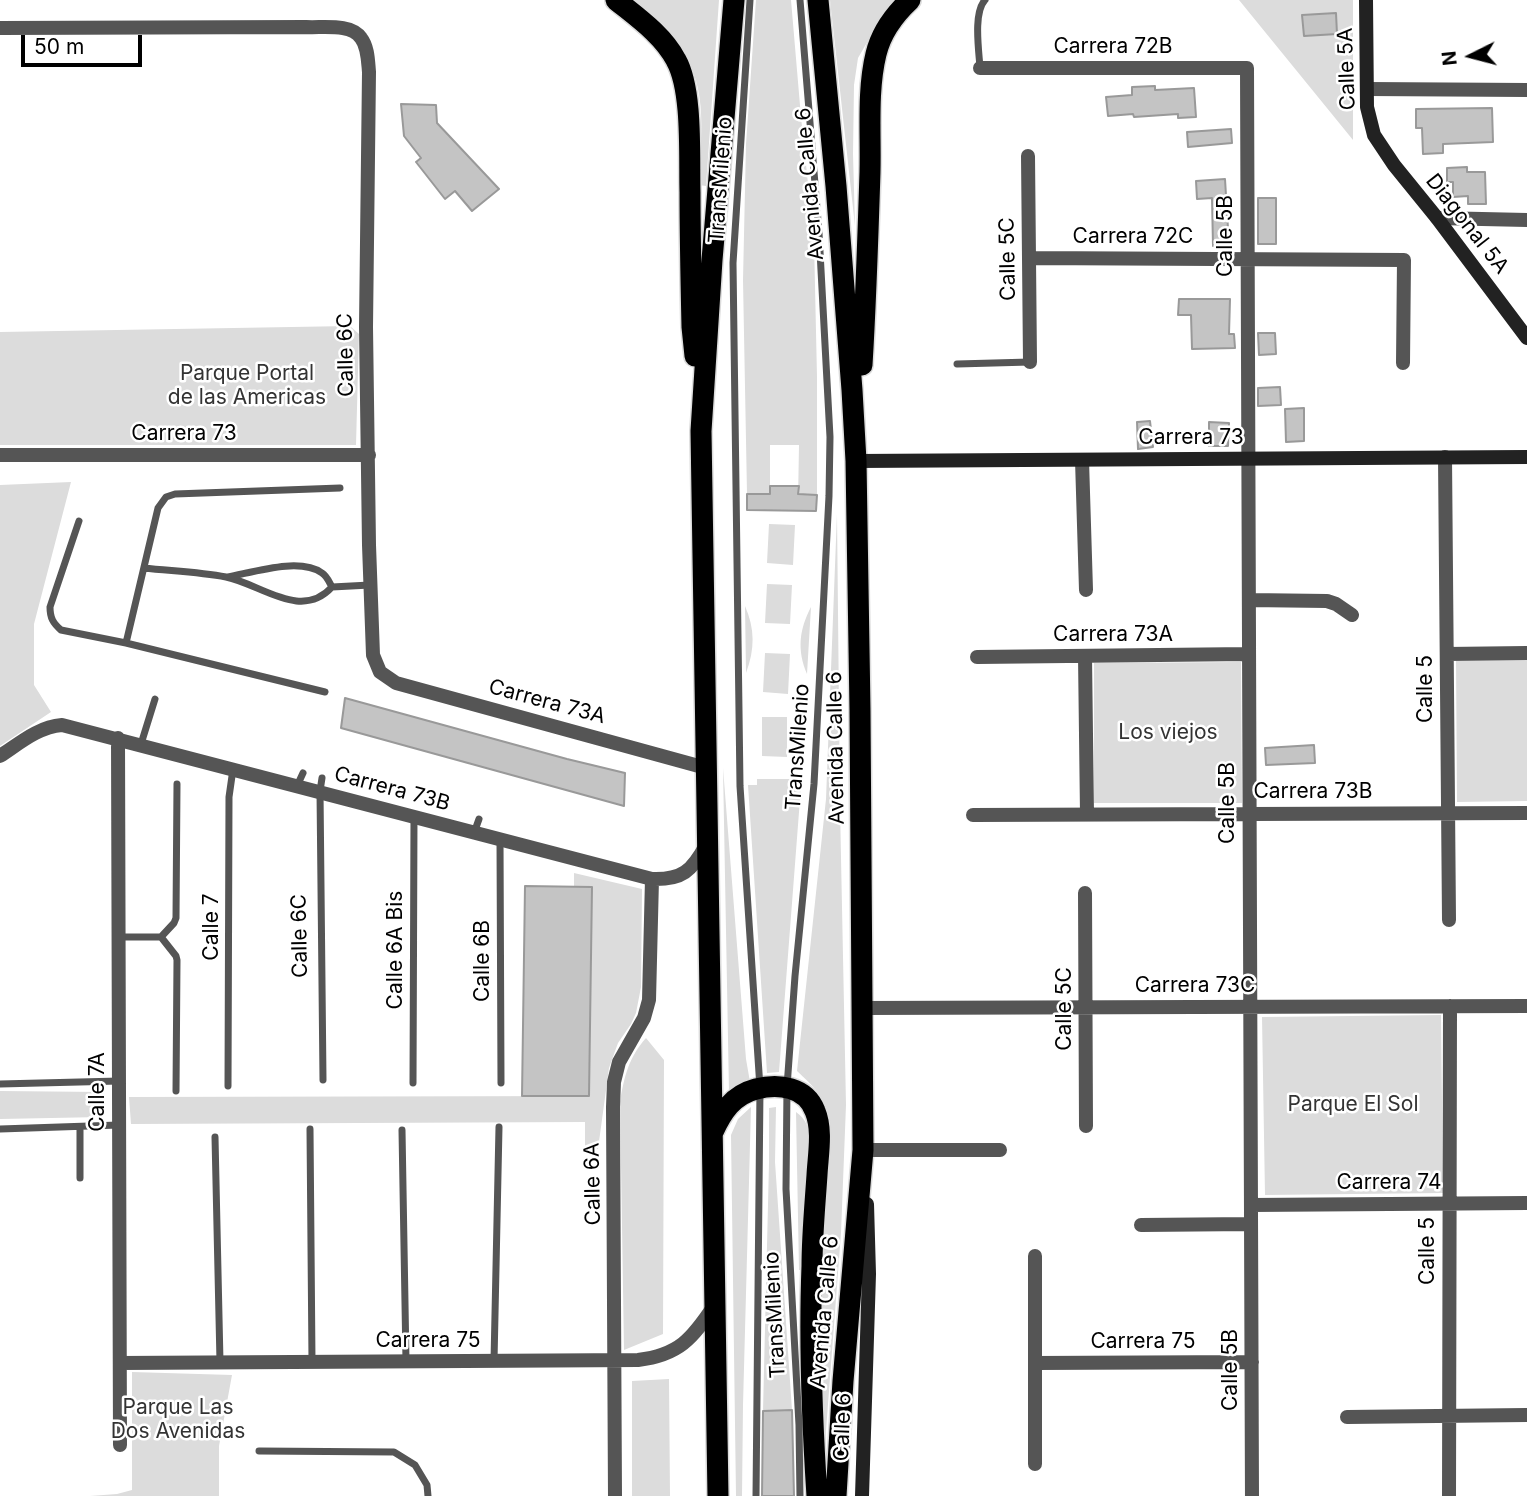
<!DOCTYPE html>
<style>
body{margin:0}
#map{position:relative;width:1527px;height:1496px;overflow:hidden;background:#fff;font-family:Inter,sans-serif}
canvas{display:block}
.north{position:absolute;left:1436px;top:21px;width:70px;height:70px;-webkit-text-stroke:5px #fff;paint-order:stroke;rotate:264deg;font-size:19px;font-weight:700;line-height:28px;text-align:center;color:#000}
.north::after{content:'';display:block;margin:auto;width:24px;height:32px;background:#000;clip-path:polygon(50% 0,100% 100%,50% 72%,0 100%)}
.scale{position:absolute;left:21px;top:35px;width:121px;height:32px;box-sizing:border-box;border:4px solid #000;border-top:0;padding-left:9px;font-size:21px;line-height:24px;white-space:nowrap;color:#000;-webkit-text-stroke:5px #fff;paint-order:stroke}
</style>
<div id="map">
<canvas width="1527" height="1496"></canvas>
<div class="north">N</div>
<div class="scale">50 m</div>
</div>
<script>
const context = document.querySelector('canvas').getContext('2d');
context.lineJoin = 'round';
function fillPath(path, color) {
  context.fillStyle = color;
  context.fill(path, 'evenodd');
}
function stroke(path, color, width, dash) {
  context.strokeStyle = color;
  context.lineWidth = width;
  context.lineCap = dash ? 'butt' : 'round';
  context.setLineDash(dash || []);
  context.stroke(path);
}
function label(font, color, halo, rows, align = 'center') {
  context.font = font + ' Inter,sans-serif';
  context.lineWidth = 5;
  context.setLineDash([]);
  context.textBaseline = 'middle';
  context.strokeStyle = halo;
  context.fillStyle = color;
  for (const [text, x, y, turn = 0] of rows) {
    context.save();
    context.translate(x, y);
    context.rotate((+turn || 0) * Math.PI / 180);
    context.textAlign = isNaN(turn) ? turn : align;
    if (halo) context.strokeText(text, 0, 0);
    context.fillText(text, 0, 0);
    context.restore();
  }
}
const green = new Path2D(`
 M630,0H719L706,186L699,185C700,142 710,86 680,49C665,31 646,16 630,0Z
 M756,0H791L801,117L814,241L817,377V495H808L798,501L799,445H770V500L756,494H747L743,280L746,144Z
 M830,0H898L876,27L858,58L854,85L853,154L855,226Z
 M1239,0H1353V140Z
 M350,326L359,334L356,445H0V332Z
 M71,482L34,624V685L51,712L0,746V485Z
 M837,514L840,808L846,1105L841,1233L823,1470L820,1348L826,1118C824,1095 813,1086 797,1071L826,799Z
 M769,524L795,525L793,565L767,563Z
 M767,584L792,585L790,624L765,623Z
 M745,606C755,629 755,649 746,673Z
 M811,607L807,674C797,650 799,630 811,607Z
 M765,653L790,654L788,694L763,692Z
 M1456,660H1527V801L1457,802Z
 M1241,662L1242,803H1094V663Z
 M762,717H787V757L762,756Z
 M723,768L746,1059L750,1082L729,1093Z
 M757,779H792V785L801,786L779,1072L767,1073L748,785H757Z
 M574,873L642,889L641,987L636,1013L631,1024L618,1043L609,1068L598,1149L585,1148V1122L131,1124L129,1097L589,1096L592,887L574,886Z
 M1441,1015L1443,1193L1265,1195L1262,1017Z
 M646,1038L664,1060L663,1334L624,1350L620,1102C624,1077 629,1057 646,1038Z
 M0,1091L101,1092L102,1117L0,1119Z
 M751,1107L743,1405L742,1496H736L731,1135L738,1119Z
 M776,1107L775,1162L792,1410L763,1411L769,1163V1108Z
 M796,1112C806,1119 809,1127 809,1139L803,1270H799Z
 M132,1372L232,1375L219,1446V1496H90L117,1494L132,1490Z
 M669,1379L670,1496H632V1381Z`);
const building = new Path2D(`
 M1336,13L1337,34L1304,36L1302,15Z
 M1155,86V90L1194,88L1196,117L1178,118V114L1134,117L1133,114L1108,116L1106,97L1132,95V87Z
 M401,104L436,105L437,123L499,189L472,211L455,191L445,199L416,162L421,158L404,136Z
 M1492,108L1493,142L1443,144V153L1423,154L1422,128H1416V109Z
 M1231,129L1232,143L1188,147L1187,132Z
 M1467,167V172H1485L1486,204H1468V196L1453,197V182H1447V168Z
 M1225,179L1229,245L1213,246L1212,198L1197,199L1196,181Z
 M1258,198H1276V244H1258Z
 M1179,299H1230L1229,334H1234L1235,348L1192,349L1191,315H1178Z
 M1258,333H1275L1276,354L1259,355Z
 M1280,387L1281,405L1258,406V388Z
 M1304,408V441L1286,442L1285,409Z
 M1150,421L1153,447L1138,449L1137,422Z
 M1209,422L1229,423L1228,446H1209Z
 M770,486H799L798,494L817,495L816,511L747,510V494H770Z
 M345,698L567,759L625,773L624,806L341,728Z
 M1314,745L1315,763L1266,765L1265,748Z
 M525,886L592,887L589,1096H522Z
 M792,1410L794,1496H762L763,1411Z`);
const lane = new Path2D(`
 M750,0L733,263L740,786L760,1088L756,1496
 M980,68C979,51 973,13 985,0
 M957,364L1030,362
 M79,521L50,607C50,618 53,623 61,630L126,643L325,692
 M144,568C171,571 199,572 226,577C261,584 301,621 332,587L370,585
 M228,577C254,572 300,557 322,573C327,576 329,582 332,587
 M126,643L158,508L166,497L175,494L340,488
 M141,744L155,699
 M322,778L320,791L323,1080
 M297,786L303,773
 M474,833L479,819
 M500,839L501,1083
 M118,937H161L174,923L176,918L177,784
 M161,937L176,956L177,960L176,1091
 M413,1083L414,817
 M0,1084L119,1081
 M228,1086L229,797L233,769
 M80,1127V1178
 M0,1129L119,1125
 M310,1129L312,1361
 M402,1130L406,1361
 M215,1137L220,1362
 M494,1361L499,1127
 M259,1451L394,1452L415,1465L427,1485L428,1496
 M800,1496L799,1425L786,1189L787,1087L795,976L814,784L829,496L830,437L819,233L800,0`);
const street = new Path2D(`
 M0,28L306,27C323,28 351,23 361,38C368,47 368,61 369,72L366,327L369,545L373,655L380,672L396,683L706,768
 M980,68H1247L1252,1496
 M1367,89L1527,90
 M1028,156L1030,362
 M1437,218L1527,220
 M1029,258L1404,260L1403,363
 M0,455H369
 M1445,457L1449,920
 M1082,460L1086,590
 M1249,600L1327,601L1336,604L1352,615
 M1447,654L1527,653
 M1085,656L1087,814
 M977,657L1249,654
 M118,738L120,1445
 M0,756C20,743 38,727 62,725L652,879C682,880 692,871 706,845
 M973,815L1527,813
 M1085,893L1086,1126
 M863,1008L1527,1006
 M863,1150H1000
 M1251,1205L1527,1203
 M1141,1225L1251,1224
 M120,1363L638,1360C679,1355 692,1339 714,1306
 M1035,1363L1252,1362
 M1347,1417L1527,1415
 M1035,1464V1256
 M615,1496L613,1107L614,1082L619,1062L644,1018L649,1000L652,879
 M1449,1496L1450,1006`);
const secondary = new Path2D(`
 M1366,0L1367,107L1374,135L1394,165L1437,218L1527,338
 M856,461L1527,457
 M862,1496L869,1274L867,1204`);
const highway = new Path2D(`
 M616,0C637,17 663,35 676,60C693,90 689,157 690,192C690,237 691,282 692,327L695,356
 M818,0L836,186L852,390L856,461L860,710L863,1150L843,1381L836,1496
 M862,365C866,300 868,236 870,172C871,133 867,91 876,54C881,33 895,14 910,0
 M713,1132C722,1112 733,1095 756,1089C779,1083 806,1087 815,1111C823,1130 818,1155 817,1175C815,1205 812,1236 812,1266C809,1343 812,1420 817,1496
 M718,1496L701,431L712,260L734,0`);
const streetNames = [
 ["Carrera 72B",1113,47],
 ["Calle 5A",1347,69,-92],
 ["TransMilenio",721,180,-86],
 ["Avenida Calle 6",810,184,-95],
 ["Diagonal 5A",1467,224,52],
 ["Calle 5B",1226,236,-90],
 ["Carrera 72C",1133,237],
 ["Calle 5C",1008,259,-91],
 ["Calle 6C",346,355,-91],
 ["Carrera 73",184,434],
 ["Carrera 73",1191,438],
 ["Carrera 73A",1113,635],
 ["Calle 5",1426,689,-90],
 ["Carrera 73A",547,702,15],
 ["TransMilenio",798,747,-86],
 ["Avenida Calle 6",836,748,-91],
 ["Carrera 73B",392,789,15],
 ["Carrera 73B",1313,792],
 ["Calle 5B",1228,803,-90],
 ["Calle 7",212,927,-90],
 ["Calle 6C",300,936,-91],
 ["Calle 6A Bis",396,950,-90],
 ["Calle 6B",483,961,-90],
 ["Carrera 73C",1195,986],
 ["Calle 5C",1065,1009,-90],
 ["Calle 7A",98,1092,-90],
 ["Carrera 74",1389,1183],
 ["Calle 6A",593,1184,-91],
 ["Calle 5",1428,1251,-90],
 ["Avenida Calle 6",825,1312,-85],
 ["TransMilenio",775,1315,-93],
 ["Carrera 75",428,1341],
 ["Carrera 75",1143,1342],
 ["Calle 5B",1231,1370,-90],
 ["Calle 6",843,1427,-88]
];
const parkNames = [
 ["Parque Portal",247,374],
 ["de las Americas",247,398],
 ["Los viejos",1168,733],
 ["Parque El Sol",1353,1105],
 ["Parque Las",178,1408],
 ["Dos Avenidas",178,1432]
];
fillPath(green, '#dcdcdc');
fillPath(building, '#c4c4c4');
stroke(building, '#999', 2);
stroke(highway, '#dbdbdb', 24);
stroke(lane, '#555', 7);
stroke(street, '#555', 14);
stroke(secondary, '#222', 14);
stroke(highway, '#000', 21);
label('21px', '#000', '#fff', streetNames);
label('21px', '#333', '#fff', parkNames);
</script>
